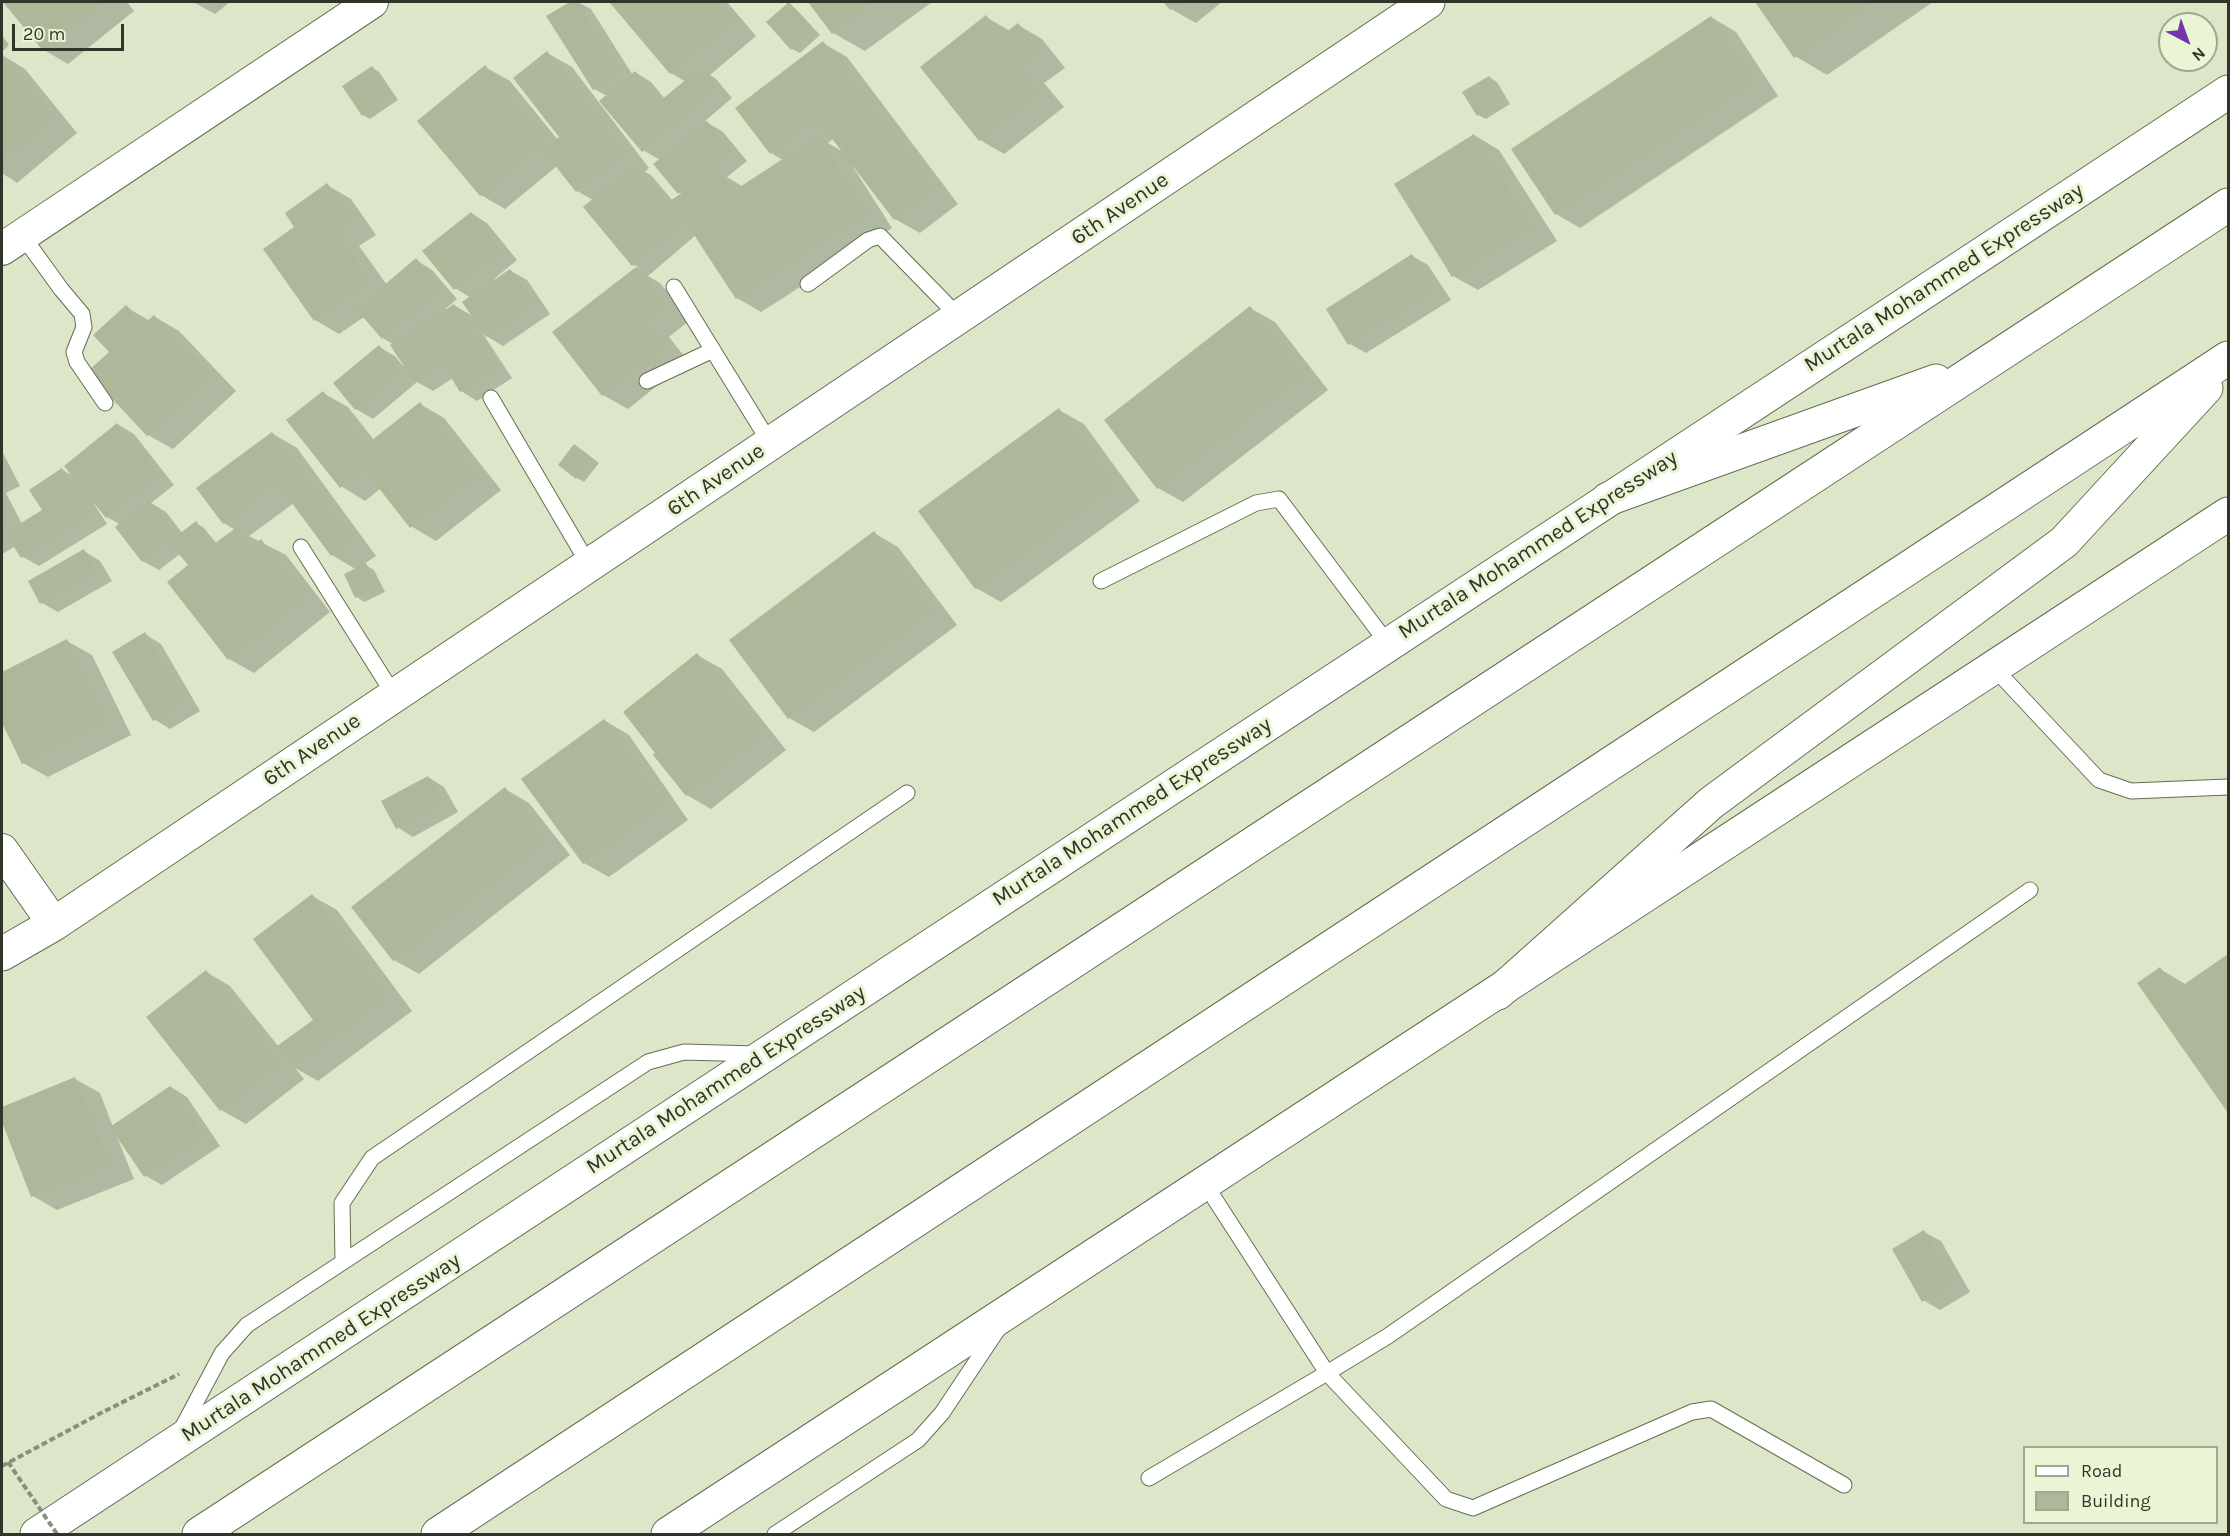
<!DOCTYPE html>
<style>
body{margin:0}
#map{position:relative;width:2230px;height:1536px;overflow:hidden;background:#dbe7c8;font-family:Karla,sans-serif}
canvas{display:block}
.frame{position:absolute;inset:0;border:3px solid #303529;pointer-events:none}
.legend{position:absolute;left:2023px;top:1446px;width:195px;height:78px;box-sizing:border-box;background:#e9f5d5;border:2px solid #9fa890;margin:0;padding:8px 10px;list-style:none;font-size:18px;color:#303529}
.legend li{display:flex;align-items:center;gap:12px;height:30px}
.legend b{width:30px;border:2px solid #9fa890}
.north{position:absolute;left:2158px;top:12px;width:60px;height:60px;box-sizing:border-box;background:#e9f5d5;border:2px solid #9fa890;border-radius:50%;rotate:139deg;font-size:16px;font-weight:700;line-height:24px;text-align:center;color:#303529}
.north::after{content:'';display:block;margin:auto;width:21px;height:27px;background:#7235aa;clip-path:polygon(50% 0,100% 100%,50% 72%,0 100%)}
.scale{position:absolute;left:12px;top:24px;width:112px;height:27px;box-sizing:border-box;border:3px solid #303529;border-top:0;padding-left:8px;font-size:18px;line-height:21px;white-space:nowrap;color:#303529;-webkit-text-stroke:4px #e9f5d5;paint-order:stroke}
</style>
<div id="map">
<canvas width="2230" height="1536"></canvas>
<div class="frame"></div>
<ul class="legend">
<li><b style="height:8px;background:#fff"></b>Road</li>
<li><b style="height:16px;background:#adb89a"></b>Building</li>
</ul>
<div class="north">N</div>
<div class="scale">20 m</div>
</div>
<script>
const context = document.querySelector('canvas').getContext('2d');
context.lineJoin = 'round';
function fillPath(path, color) {
  context.fillStyle = color;
  context.fill(path, 'evenodd');
}
function stroke(path, color, width, dash) {
  context.strokeStyle = color;
  context.lineWidth = width;
  context.lineCap = dash ? 'butt' : 'round';
  context.setLineDash(dash || []);
  context.stroke(path);
}
function label(font, color, halo, rows, align = 'center') {
  context.font = font + ' Karla,sans-serif';
  context.lineWidth = 6;
  context.setLineDash([]);
  context.textBaseline = 'middle';
  context.strokeStyle = halo;
  context.fillStyle = color;
  for (const [text, x, y, turn = 0] of rows) {
    context.save();
    context.translate(x, y);
    context.rotate((+turn || 0) * Math.PI / 180);
    context.textAlign = isNaN(turn) ? turn : align;
    if (halo) context.strokeText(text, 0, 0);
    context.fillText(text, 0, 0);
    context.restore();
  }
}
const shadow = new Path2D(`
 M5,2H127L134,11L68,64L44,50Z
 M193,2H230L215,14Z
 M572,2H578L591,9L632,74L635,72L651,82L665,99L686,82L671,73L613,3L615,2H727L756,36L710,75L716,79L732,98L705,121L723,132L747,161L727,177L742,186L784,161L771,153L823,43L847,57L958,204L920,233L895,219L855,166L853,167L892,228L761,312L737,298L696,235L648,276L660,283L690,320L669,337L688,361L628,409L603,395L554,332L638,267L633,265L593,200L577,191L557,166L505,209L481,195L485,67L510,81L558,140L561,137L547,53L572,67L649,168L645,172L651,175L673,201L682,195L655,164L660,160L643,150L607,96L594,89L548,16ZM834,138L845,153L828,143Z
 M810,2H932L865,51L833,33Z
 M1165,2H1222L1196,23L1171,9Z
 M1757,2H1933L1827,75L1795,56Z
 M789,4L796,9L820,35L800,53L792,49Z
 M986,17L1010,31L1018,25L1042,39L1065,68L1044,83L1064,107L1004,154L980,140Z
 M1711,17L1736,32L1778,96L1580,228L1556,214Z
 M2,35L9,45L2,52Z
 M2,55L25,69L77,133L17,183L2,173Z
 M372,67L379,72L398,100L370,119L363,115Z
 M1489,77L1497,82L1510,104L1486,119L1478,115Z
 M1474,135L1499,150L1557,241L1478,290L1453,276Z
 M327,185L351,199L376,235L359,246L387,285L416,260L432,270L457,299L445,309L446,311L454,305L474,317L471,298L455,288L471,213L487,223L517,260L494,279L495,281L511,271L527,280L550,314L503,346L483,334L512,378L477,401L461,391L453,378L433,391L417,382L373,419L356,409L335,383L379,347L395,356L403,366L405,364L394,345L383,338L364,317L339,334L315,320L296,227Z
 M1412,256L1428,265L1451,300L1366,353L1350,344Z
 M126,307L150,321L155,317L179,331L236,391L173,449L148,435L89,372L111,352Z
 M1250,308L1275,322L1328,390L1183,502L1158,488Z
 M323,393L348,407L374,440L420,404L444,418L501,490L436,541L411,526L381,488L365,501L341,486Z
 M1059,410L1084,424L1140,501L1001,602L976,588Z
 M117,424L134,434L174,485L151,503L166,512L183,534L196,523L204,528L217,544L235,530L224,523L273,434L297,448L376,556L364,564L374,570L385,592L364,602L357,597V570L332,555L294,503L249,536L286,555L330,612L254,673L229,659L190,565L180,554L159,570L143,561L121,525L107,517L96,503L94,504L107,524L39,566L23,557L16,546L2,554V451L20,486L6,493L22,524L44,511L62,470L75,477Z
 M582,450L599,463L584,482L577,478Z
 M874,533L898,547L957,625L814,732L789,718L731,640Z
 M84,551L100,561L112,581L58,612L42,603Z
 M145,634L161,644L200,711L170,729L154,719Z
 M67,641L92,655L131,735L48,777L23,763L2,720V674Z
 M697,655L722,669L786,750L711,809L687,795Z
 M604,720L629,735L688,820L609,877L584,863L523,780Z
 M428,777L444,787L458,812L413,837L397,827Z
 M505,789L529,803L570,855L419,974L394,960Z
 M312,896L337,910L412,1011L318,1081L295,1068L304,1079L246,1124L221,1110L206,972L230,986L279,1047L315,1020Z
 M2228,956V1111L2139,983L2160,969L2187,985Z
 M75,1079L100,1093L113,1127L171,1087L187,1097L220,1146L162,1185L146,1176L117,1137L134,1179L57,1210L33,1196L2,1118V1109Z
 M1924,1232L1941,1241L1970,1292L1940,1310L1923,1300Z`);
const building = new Path2D(`
 M3,2H104L43,51Z
 M570,2H577L621,71L593,90L546,16Z
 M612,2H716L733,22L670,74L610,3Z
 M789,2L813,30L791,50L766,22Z
 M808,2H875L832,34Z
 M1163,2H1181L1170,10Z
 M1755,2H1874L1794,58Z
 M986,15L1001,36L1018,23L1041,53L1021,69L1040,93L979,141L920,67Z
 M1711,16L1755,81L1555,215L1511,149Z
 M823,41L935,189L894,220L817,119L770,154L735,108Z
 M547,51L626,154L576,192L543,150L559,137L513,78Z
 M2,54L54,119L2,162Z
 M485,65L547,141L480,196L417,121Z
 M372,66L392,95L362,116L342,86Z
 M700,68L717,88L642,152L599,101L635,71L660,101Z
 M1489,76L1503,100L1477,116L1462,92Z
 M707,121L732,152L678,194L653,164Z
 M1474,134L1533,227L1452,277L1394,184Z
 M818,136L868,213L736,299L671,200L718,170L732,192Z
 M634,164L684,223L632,266L583,207Z
 M327,183L352,220L336,232L371,282L314,321L263,249L294,227L285,213Z
 M471,212L502,250L454,290L422,251Z
 M1412,254L1435,290L1348,345L1326,309Z
 M416,258L442,289L382,339L356,309Z
 M636,267L666,306L646,322L665,347L602,396L552,332Z
 M510,269L535,304L486,337L462,302Z
 M454,304L496,368L460,392L443,365L415,383L390,345Z
 M126,305L144,324L154,315L212,377L147,436L87,372L109,352L93,335Z
 M1250,306L1304,375L1157,489L1104,420Z
 M379,345L401,373L355,410L333,383Z
 M323,391L366,445L420,402L477,475L410,528L364,469L340,488L286,420Z
 M1059,408L1116,486L975,589L918,511Z
 M117,423L159,475L106,518L64,466Z
 M272,432L353,541L331,556L277,483L223,524L196,488Z
 M574,444L592,458L576,479L558,465Z
 M62,468L91,514L21,558L5,533L42,510L29,490Z
 M149,501L176,535L142,562L115,527Z
 M196,521L214,544L237,527L252,547L261,539L307,597L228,660L167,582L188,565L169,542Z
 M874,531L933,611L788,719L729,640Z
 M84,549L97,572L40,604L28,581Z
 M366,563L378,588L355,598L344,574Z
 M145,632L185,702L153,721L112,652Z
 M67,639L108,721L22,764L2,723V672Z
 M697,653L763,735L686,796L653,755L655,753L623,712Z
 M604,719L665,805L583,864L521,779Z
 M428,776L443,802L396,829L381,801Z
 M505,787L546,841L393,961L351,907Z
 M312,894L388,997L292,1068L277,1046L313,1020L253,939Z
 M2228,954V1113L2137,983L2160,967L2176,990Z
 M206,970L280,1064L220,1111L146,1017Z
 M75,1077L110,1165L31,1197L2,1122V1107Z
 M170,1086L205,1136L144,1177L110,1127Z
 M1924,1230L1955,1282L1922,1302L1892,1249Z`);
const path = new Path2D(`
 M2,1466L99,1414L179,1374`);
const service = new Path2D(`
 M22,235L61,289L82,314L84,327L74,352L77,362L105,403
 M808,284L868,240L880,236L959,317
 M674,287L770,443
 M647,381L713,350
 M491,398L589,565
 M301,547L394,695
 M1101,581L1256,503L1279,499L1388,644
 M1994,668L2099,780L2131,791L2228,787
 M1205,1184L1327,1373L1388,1336L2030,890
 M343,1262L342,1203L372,1158L907,793
 M181,1430L222,1353L247,1325L648,1062L684,1052L756,1054
 M1149,1478L1327,1373L1446,1499L1473,1508L1692,1412L1711,1409L1844,1485
 M775,1534L918,1440L942,1413L998,1329`);
const minor = new Path2D(`
 M2,249L372,2
 M2,850L54,924`);
const tertiary = new Path2D(`
 M2,954L54,924L1428,2`);
const trunk = new Path2D(`
 M37,1534L2228,92
 M668,1534L2228,514`);
const motorway = new Path2D(`
 M1608,499L1936,381
 M1498,993L1711,803L2064,542L2206,388
 M199,1534L2228,205
 M438,1534L2228,358`);
const pathBridge = new Path2D(`
 M8,1462L57,1534`);
const streetNames = [
 ["6th Avenue",1120,209,-34],
 ["Murtala Mohammed Expressway",1944,278,-33],
 ["6th Avenue",716,480,-34],
 ["Murtala Mohammed Expressway",1538,545,-33],
 ["6th Avenue",312,750,-34],
 ["Murtala Mohammed Expressway",1132,812,-33],
 ["Murtala Mohammed Expressway",726,1080,-33],
 ["Murtala Mohammed Expressway",321,1348,-33]
];
fillPath(shadow, '#0003');
fillPath(building, '#adb89a');
stroke(service, '#646e52', 17);
stroke(minor, '#646e52', 34);
stroke(tertiary, '#646e52', 35);
stroke(trunk, '#646e52', 35);
stroke(motorway, '#646e52', 35);
stroke(path, '#88907a', 4, [6, 3]);
stroke(service, '#fff', 15);
stroke(minor, '#fff', 32);
stroke(tertiary, '#fff', 33);
stroke(trunk, '#fff', 33);
stroke(motorway, '#fff', 33);
stroke(pathBridge, '#88907a', 4, [6, 3]);
label('22px', '#303529', '#e9f5d5', streetNames);
</script>
